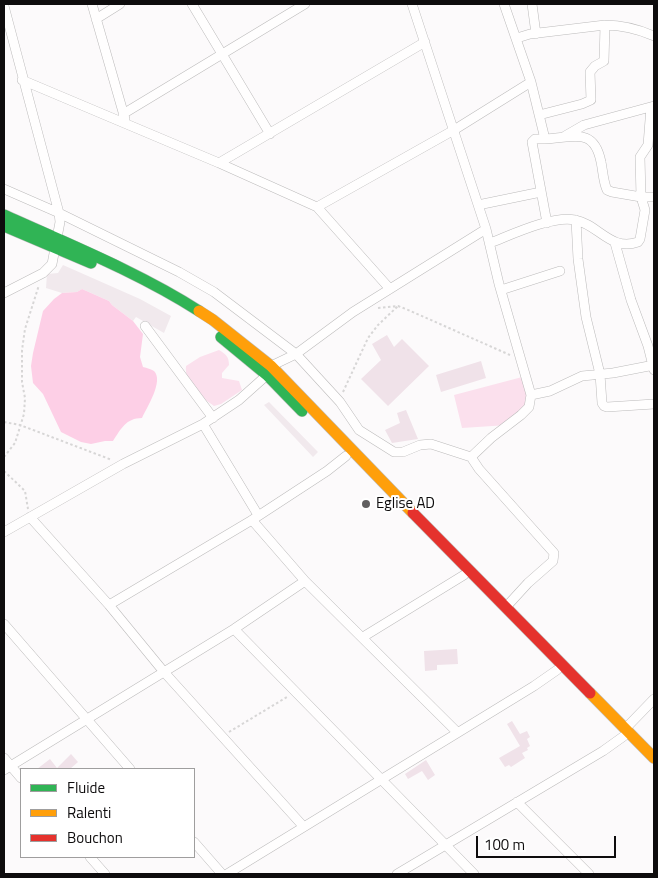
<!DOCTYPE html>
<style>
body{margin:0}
#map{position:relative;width:658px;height:878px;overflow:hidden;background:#fcfafb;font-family:"Titillium Web",sans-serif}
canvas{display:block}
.frame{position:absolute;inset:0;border:5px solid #0e0c0d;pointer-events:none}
.legend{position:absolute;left:20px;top:768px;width:175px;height:90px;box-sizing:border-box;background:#fff;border:1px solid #9f9e9e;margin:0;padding:6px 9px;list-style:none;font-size:15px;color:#0e0c0d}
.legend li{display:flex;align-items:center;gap:10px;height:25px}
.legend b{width:25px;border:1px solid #9f9e9e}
.scale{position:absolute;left:476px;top:836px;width:140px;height:22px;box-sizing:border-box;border:2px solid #0e0c0d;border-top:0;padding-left:6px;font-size:15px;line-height:18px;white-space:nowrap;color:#0e0c0d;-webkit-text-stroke:4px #fff;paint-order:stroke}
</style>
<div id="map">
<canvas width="658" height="878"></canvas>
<div class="frame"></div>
<ul class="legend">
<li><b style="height:6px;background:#30b455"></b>Fluide</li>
<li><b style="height:6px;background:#ff9f0a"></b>Ralenti</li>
<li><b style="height:6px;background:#e5322d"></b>Bouchon</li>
</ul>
<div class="scale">100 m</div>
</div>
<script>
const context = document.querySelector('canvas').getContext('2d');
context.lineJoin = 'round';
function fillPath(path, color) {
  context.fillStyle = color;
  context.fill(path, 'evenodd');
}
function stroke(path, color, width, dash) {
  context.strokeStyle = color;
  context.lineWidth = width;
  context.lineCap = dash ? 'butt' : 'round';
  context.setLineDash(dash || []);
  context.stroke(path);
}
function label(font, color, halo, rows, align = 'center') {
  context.font = font + ' "Titillium Web",sans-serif';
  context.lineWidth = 4;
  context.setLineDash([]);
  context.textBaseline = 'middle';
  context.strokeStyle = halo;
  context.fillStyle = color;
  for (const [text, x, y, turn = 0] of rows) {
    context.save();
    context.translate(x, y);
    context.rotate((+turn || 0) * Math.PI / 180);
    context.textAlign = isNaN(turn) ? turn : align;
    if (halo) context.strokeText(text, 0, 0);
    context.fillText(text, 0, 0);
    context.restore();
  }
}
const built = new Path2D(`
 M63,265L140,299L171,316L164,333L136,317L133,321L112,305L109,301L82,289L77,292L62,293L46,288L47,274L58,273Z
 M269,402L318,452L313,457L264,405Z`);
const green = new Path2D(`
 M219,350C226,354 229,357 229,365L222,373V378L239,381L242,390L221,404L214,406C200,396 184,384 186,366L200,357Z
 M526,376L529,407L508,425L462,428L454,395Z`);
const forest = new Path2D(`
 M82,289L109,301L112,305L133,321L143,334L140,357L143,367C147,368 151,369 154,371C164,381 147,407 142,418C126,418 121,429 113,441H105L91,444L81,442L61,432L43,394L33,383L31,366L33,353L43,311L54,299L62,293L77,292Z`);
const building = new Path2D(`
 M387,335L394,347L402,339L429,366L388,406L361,379L381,360L372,344Z
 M481,361L486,378L441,392L436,375Z
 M406,410L418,439L392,443L385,430L400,423L397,413Z
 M457,649L458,664L437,665V670L425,671L424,651Z
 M512,721L520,734L527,731L530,737L527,739L530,746L527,748L528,750L522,753L525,758L511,767L509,765L505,767L499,758L520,746L507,724Z
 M71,754L78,762L70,769H37L50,759L57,768Z
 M426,760L435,775L428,780L422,771L408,779L405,774Z`);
const path = new Path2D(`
 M378,308L398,306L406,309L510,355
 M343,392L368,338L378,325L398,306
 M4,422L20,425L112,460
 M4,457L15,443L24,414L25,398L22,382V350L25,329L39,285
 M4,471L25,491L28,509
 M229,732L287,697`);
const street = new Path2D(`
 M92,4L125,119
 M192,4L270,134
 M532,4L536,34
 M4,6L59,213L60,222L52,264L43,273L4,293
 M96,19L120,4
 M517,38L530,34L605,25C623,25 638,29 654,36
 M22,80L219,163L317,207L390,289
 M651,107L648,145L640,157L641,197H654
 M123,114L305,4
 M539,115L582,104L591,100L590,72L595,66L604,61L605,25
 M565,136L584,125L654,106
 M545,139H535L532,142L547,223
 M219,163L425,42
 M4,189L59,213L179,272L214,292L296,354L340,402L359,430L394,452H403L420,445L431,444L471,457L491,438L521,415L529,407L531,395L499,284L486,229L412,4
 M478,205L541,192
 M317,207L454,130L531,82
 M576,220L578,259L586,317L600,374L602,403L604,406L607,407L654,404
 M490,243C511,235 553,215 575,220C598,224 611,252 638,242L640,239L645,210L641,197L612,192L607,190C603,181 603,171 601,162C594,126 572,138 545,139L531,82L504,4
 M615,243L631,300L648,346L654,370
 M501,290L560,271
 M145,326L213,418
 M531,395L550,391L582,376L613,373L654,365
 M203,424L258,515
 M471,457L479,469L554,553L553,561L528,583L506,607
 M30,517L109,605L164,672L303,826
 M252,520L305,581L457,732
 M4,532L123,464L203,424L239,400L267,375L271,366L296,354L353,312L486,229
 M109,605L252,520L327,471L346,456
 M4,624L130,769
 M234,629L474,874
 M363,637L464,575
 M625,729L654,699
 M4,758L21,778
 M4,770L234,629L305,581
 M517,802L589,874
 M194,842L222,874
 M90,857L105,874
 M227,874L534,686L557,670
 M397,874L603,751L624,736`);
const fast = new Path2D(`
 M4,215C68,244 140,273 199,311
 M4,226L91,263
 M221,337L267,375L302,411`);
const slow = new Path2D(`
 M199,311L213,320L271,366L413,513
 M590,693L654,758`);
const jam = new Path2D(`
 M413,513L590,693`);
const markers = [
 [366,504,5,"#615f60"]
];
const poiNames = [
 ["Eglise AD",376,504]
];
fillPath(built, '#f1e9ed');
fillPath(green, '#fbe0ed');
fillPath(forest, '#fdcfe6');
fillPath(building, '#f0e2e9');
stroke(street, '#bcbbbb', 10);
stroke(fast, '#bcbbbb', 12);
stroke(slow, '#bcbbbb', 12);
stroke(jam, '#bcbbbb', 12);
stroke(path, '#d7d6d6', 2, [2.5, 2.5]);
stroke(street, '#fffefe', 9);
stroke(fast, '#30b455', 11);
stroke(slow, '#ff9f0a', 11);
stroke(jam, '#e5322d', 11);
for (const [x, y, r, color] of markers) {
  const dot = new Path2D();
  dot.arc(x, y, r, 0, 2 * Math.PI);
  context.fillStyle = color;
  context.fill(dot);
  stroke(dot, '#fff', 2);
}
label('15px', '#0e0c0d', '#fff', poiNames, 'left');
</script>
